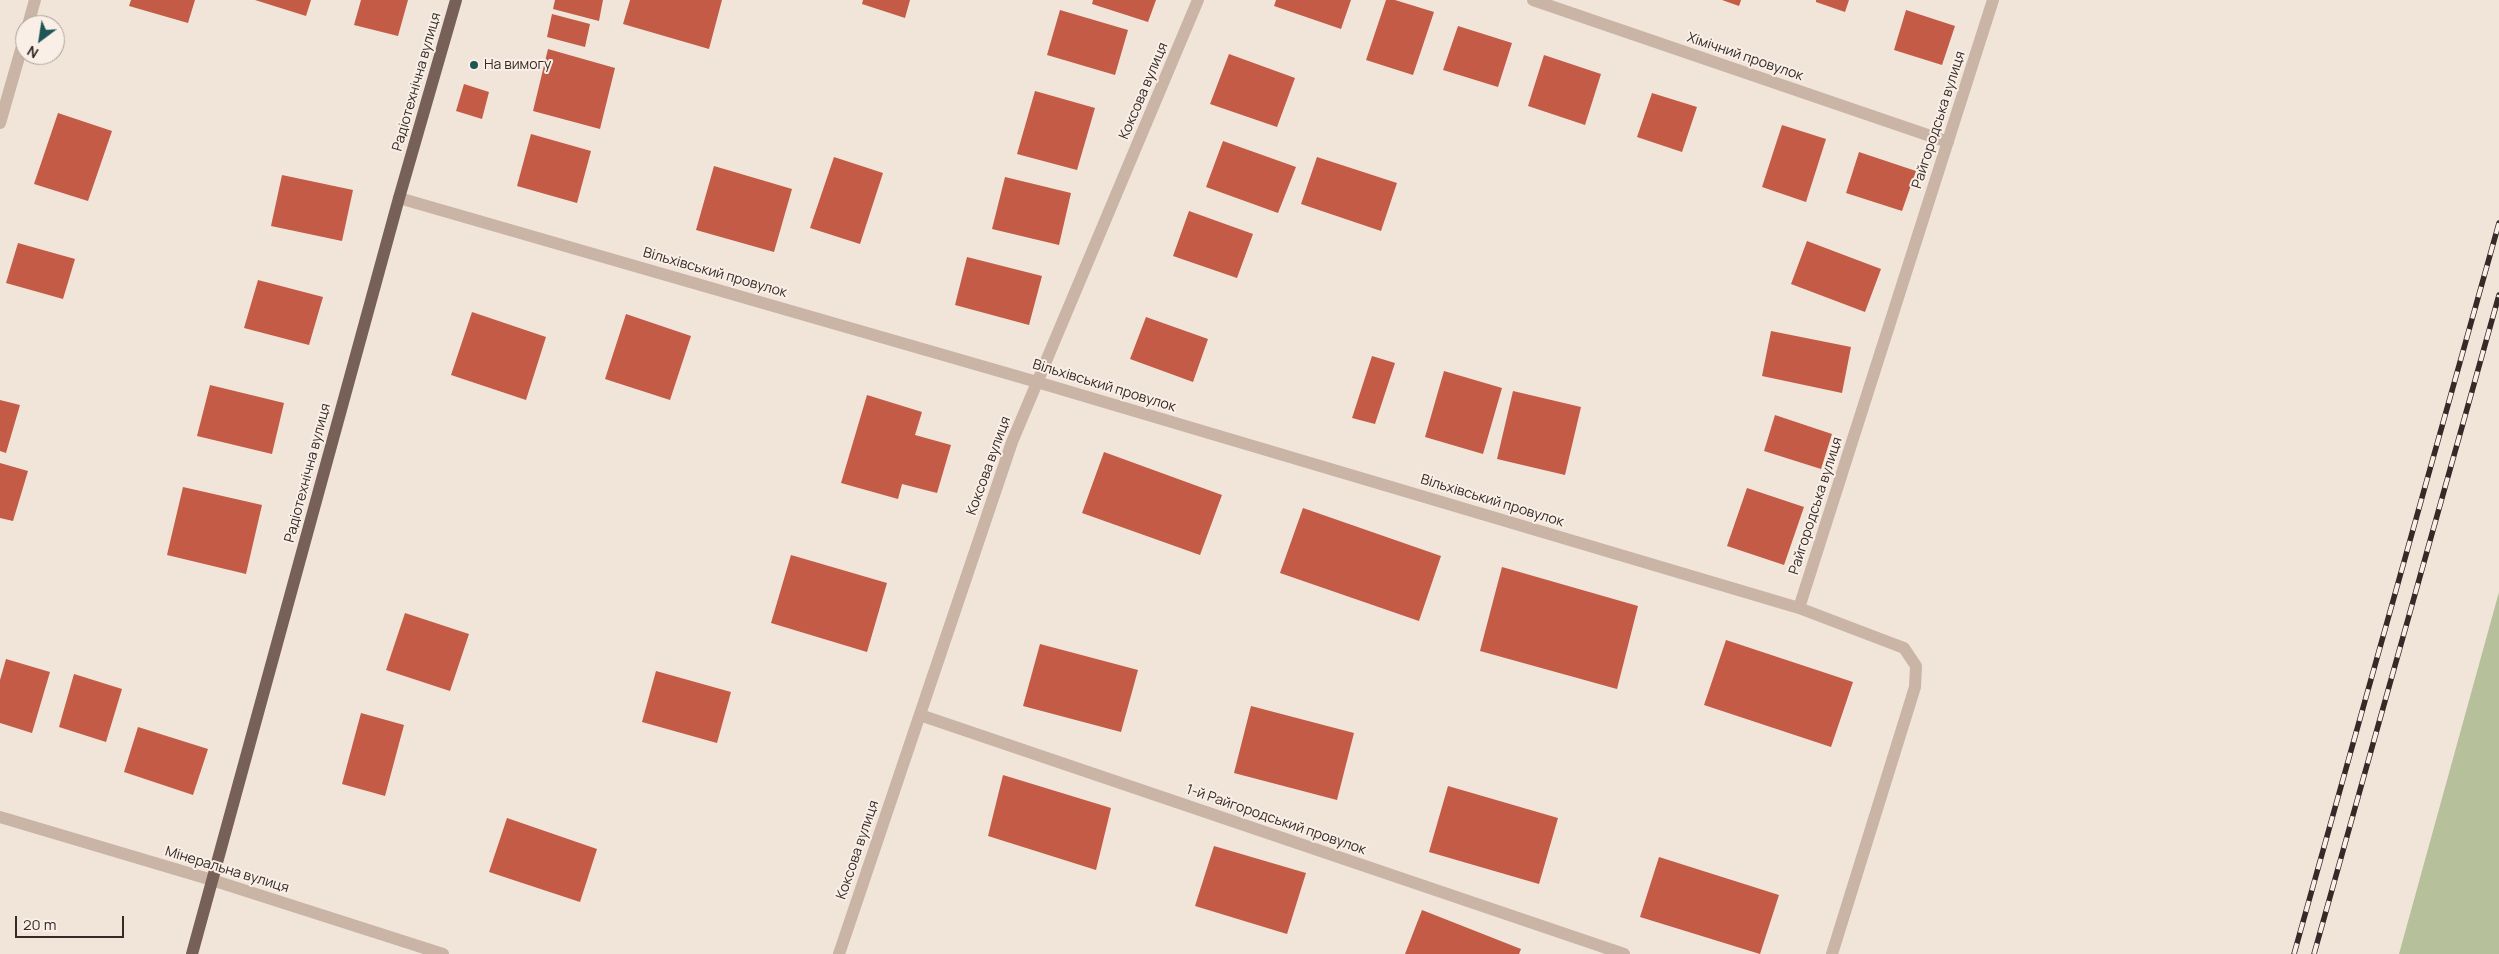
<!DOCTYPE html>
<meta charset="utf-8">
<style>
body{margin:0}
#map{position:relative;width:2499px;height:954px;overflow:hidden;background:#f1e5da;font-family:Manrope,sans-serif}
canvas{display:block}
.north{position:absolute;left:15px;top:15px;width:50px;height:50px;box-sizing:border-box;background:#f9efe6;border:1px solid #aba09a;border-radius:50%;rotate:211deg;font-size:14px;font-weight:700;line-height:20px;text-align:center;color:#352a27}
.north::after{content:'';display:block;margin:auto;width:18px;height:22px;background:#1e5555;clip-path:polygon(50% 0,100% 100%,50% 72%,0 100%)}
.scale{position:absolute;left:15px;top:916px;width:109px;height:22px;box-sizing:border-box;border:2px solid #352a27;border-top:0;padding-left:6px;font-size:15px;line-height:18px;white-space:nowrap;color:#352a27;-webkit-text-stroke:4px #f9efe6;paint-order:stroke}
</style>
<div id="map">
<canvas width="2499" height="954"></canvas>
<div class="north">N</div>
<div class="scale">20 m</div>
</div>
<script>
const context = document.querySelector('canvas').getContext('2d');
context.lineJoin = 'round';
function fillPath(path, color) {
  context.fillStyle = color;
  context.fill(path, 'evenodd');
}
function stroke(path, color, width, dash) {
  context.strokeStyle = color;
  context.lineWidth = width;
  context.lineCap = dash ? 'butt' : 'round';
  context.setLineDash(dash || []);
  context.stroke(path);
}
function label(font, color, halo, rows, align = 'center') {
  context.font = font + ' Manrope,sans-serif';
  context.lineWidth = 4;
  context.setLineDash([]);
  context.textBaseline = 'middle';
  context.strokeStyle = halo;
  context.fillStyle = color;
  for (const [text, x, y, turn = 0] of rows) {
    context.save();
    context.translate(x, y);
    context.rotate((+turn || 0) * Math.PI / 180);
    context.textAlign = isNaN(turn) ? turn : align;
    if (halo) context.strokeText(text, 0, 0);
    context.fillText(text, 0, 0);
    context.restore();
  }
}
const green = new Path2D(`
 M2499,592V954H2399Z`);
const building = new Path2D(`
 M131,0H195L188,23L129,6Z
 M255,0H311L306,16Z
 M361,0H408L398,36L354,25Z
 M555,0H603L599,21L553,9Z
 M630,0H722L709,49L623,24Z
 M863,0H910L905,18L862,4Z
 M1093,0H1156L1148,22L1092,4Z
 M1276,0H1351L1341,29L1274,6Z
 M1386,0H1395L1434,12L1413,75L1366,60Z
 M1722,0H1741L1739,6Z
 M1816,0H1849L1845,12L1816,2Z
 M1060,10L1128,30L1115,75L1047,55Z
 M1906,10L1955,26L1942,65L1894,50Z
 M552,14L590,24L585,47L547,37Z
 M1458,26L1512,43L1498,87L1443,70Z
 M548,49L615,68L600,129L533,111Z
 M1229,54L1295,78L1277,127L1210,104Z
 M1544,55L1601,74L1585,125L1528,106Z
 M464,84L489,92L482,119L456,111Z
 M1035,91L1095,108L1077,170L1017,154Z
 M1652,93L1697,107L1682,152L1637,137Z
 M58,113L112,131L88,201L34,184Z
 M1782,125L1826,139L1806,202L1762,187Z
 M531,134L591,151L577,203L517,186Z
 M1223,141L1296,167L1278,213L1206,187Z
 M1859,152L1916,171L1902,211L1846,193Z
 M834,157L883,173L860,244L810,228Z
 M1317,157L1397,183L1381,231L1301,204Z
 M714,166L792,189L774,252L696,230Z
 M282,175L353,190L342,241L271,226Z
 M1005,177L1071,193L1059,245L992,229Z
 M1189,211L1253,234L1237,278L1173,256Z
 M1807,241L1881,269L1865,312L1791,284Z
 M18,243L75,259L63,299L6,283Z
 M967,257L1042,276L1029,325L955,305Z
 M258,280L323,297L309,345L244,328Z
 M472,312L546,337L526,400L451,375Z
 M626,314L691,336L670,400L605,379Z
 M1146,317L1208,339L1193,382L1130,359Z
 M1771,331L1851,347L1842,393L1762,376Z
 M1372,356L1395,363L1375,424L1352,418Z
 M1444,371L1502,388L1483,454L1425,437Z
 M210,385L284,403L272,454L197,436Z
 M1513,391L1581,407L1565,475L1497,459Z
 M867,395L922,412L915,435L951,445L937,493L902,484L898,499L841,483Z
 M0,400L20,405L6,453L0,451Z
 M1775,415L1832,434L1821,469L1764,451Z
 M1104,452L1222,495L1200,555L1082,513Z
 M0,463L28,471L13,521L0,518Z
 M183,487L262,505L246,574L167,555Z
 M1747,488L1804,507L1784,565L1727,546Z
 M1303,508L1441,556L1419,621L1280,573Z
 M791,555L887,583L867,652L771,623Z
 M1502,567L1638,606L1617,689L1480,651Z
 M405,613L469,634L450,691L386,670Z
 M1726,640L1853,682L1831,747L1704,705Z
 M1040,644L1138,670L1121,732L1023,706Z
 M6,659L50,672L32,733L0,723V680Z
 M656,671L731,692L717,743L642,722Z
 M74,674L122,689L106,742L59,727Z
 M1251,706L1354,733L1337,800L1234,773Z
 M361,713L404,725L385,796L342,784Z
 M138,727L208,749L193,795L124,772Z
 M1003,775L1111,808L1096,870L988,836Z
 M1448,786L1558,818L1539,884L1429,852Z
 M507,818L597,849L580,902L489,872Z
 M1214,846L1306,873L1287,934L1195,906Z
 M1659,857L1779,895L1760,954L1640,917Z
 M1422,910L1521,949L1519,954H1405Z`);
const street = new Path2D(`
 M1533,0L1948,142
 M28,25L35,0
 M0,123L25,36
 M399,198L1037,382L1799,608
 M920,715L1624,954
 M0,817L212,880L443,954
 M839,954L1012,442L1198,0
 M1832,954L1915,687L1916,666L1904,648L1799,608L1993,0`);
const primary = new Path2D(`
 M192,954L399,198L456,0`);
const rail = new Path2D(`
 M2294,954L2499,223
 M2314,954L2499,295`);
const markers = [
 [474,65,5,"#1e5555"]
];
const streetNames = [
 ["Хімічний провулок",1745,57,19],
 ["Радіотехнічна вулиця",417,82,-74],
 ["Коксова вулиця",1144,91,-67],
 ["Райгородська вулиця",1939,120,-72],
 ["Вільхівський провулок",715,273,16],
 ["Вільхівський провулок",1104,386,17],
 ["Коксова вулиця",989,466,-70],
 ["Радіотехнічна вулиця",308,473,-75],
 ["Вільхівський провулок",1492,501,17],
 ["Райгородська вулиця",1816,506,-72],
 ["1-й Райгородський провулок",1276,820,19],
 ["Коксова вулиця",858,850,-71],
 ["Мінеральна вулиця",227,870,17]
];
const poiNames = [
 ["На вимогу",484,65]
];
fillPath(green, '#b6c09b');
fillPath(building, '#c35b46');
stroke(street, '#c9b4a6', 12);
stroke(primary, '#776058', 12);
stroke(rail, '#352a27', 5.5);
stroke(rail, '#f9efe6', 4, [11]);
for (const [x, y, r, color] of markers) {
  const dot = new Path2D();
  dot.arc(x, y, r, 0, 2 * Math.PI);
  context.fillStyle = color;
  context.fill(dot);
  stroke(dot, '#f9efe6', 2);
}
label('14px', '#352a27', '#f9efe6', streetNames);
label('14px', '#352a27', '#f9efe6', poiNames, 'left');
</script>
